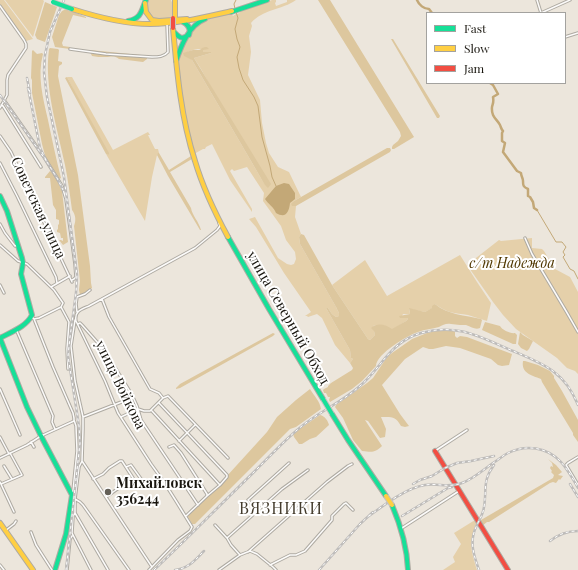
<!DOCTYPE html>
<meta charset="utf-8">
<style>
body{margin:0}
#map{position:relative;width:578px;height:570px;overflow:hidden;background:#ece6dc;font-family:"Playfair Display",serif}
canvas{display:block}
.legend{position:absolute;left:426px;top:12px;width:140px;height:72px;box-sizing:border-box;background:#fff;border:1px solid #a3a29f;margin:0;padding:5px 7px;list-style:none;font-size:12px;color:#19160f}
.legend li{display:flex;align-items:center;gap:8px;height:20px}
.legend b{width:20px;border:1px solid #a3a29f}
</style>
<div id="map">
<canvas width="578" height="570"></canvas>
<ul class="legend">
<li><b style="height:5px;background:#16e098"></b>Fast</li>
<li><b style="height:5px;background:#ffcf43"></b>Slow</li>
<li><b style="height:5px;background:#f24e42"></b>Jam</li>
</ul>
</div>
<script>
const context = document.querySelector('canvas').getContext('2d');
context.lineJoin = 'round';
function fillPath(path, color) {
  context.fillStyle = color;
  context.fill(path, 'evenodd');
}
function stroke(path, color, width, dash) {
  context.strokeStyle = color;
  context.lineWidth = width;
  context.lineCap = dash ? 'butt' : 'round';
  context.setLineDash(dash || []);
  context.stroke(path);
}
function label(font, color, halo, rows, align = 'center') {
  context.font = font + ' "Playfair Display",serif';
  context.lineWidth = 4;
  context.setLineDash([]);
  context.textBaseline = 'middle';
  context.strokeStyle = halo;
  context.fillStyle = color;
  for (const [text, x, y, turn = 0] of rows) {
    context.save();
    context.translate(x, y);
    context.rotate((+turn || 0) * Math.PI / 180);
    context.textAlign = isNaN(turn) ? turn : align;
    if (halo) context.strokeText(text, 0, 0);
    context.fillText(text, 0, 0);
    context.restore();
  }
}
const green = new Path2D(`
 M0,0H4L33,39L26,41L0,5Z
 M5,0H43L44,1L33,37Z
 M147,0H171L173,5L172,19L154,20L148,15L145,5Z
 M272,0H276V2L275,3L276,6L287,2V0H296C282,10 263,9 251,23L252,26L249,36L251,52L248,75L260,100L262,123L266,143L269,153L278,167L289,172L301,197L294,201L292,206H296L295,217L301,234L299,237L300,244L336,307L339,313V316L336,317L332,314L328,308H326L350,350L351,358L353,359L350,363L335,345L322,318L317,314L308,317L307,316H305L311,312L284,273L256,227L249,219L255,217L278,258L287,264L291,265L294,264L296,259L295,252L286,240L281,226L263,201L264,193L247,167L234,171L232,169L230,171L252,209V212L230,180L212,144L206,147L205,149H203L194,154L182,98L178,69V61L180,54L184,44L195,26L201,21L231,13L233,16L236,14L240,13L239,11ZM198,49L203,50V53H211L194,58L201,69L265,185L192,60L188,52L193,50Z
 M67,77H72L113,150L148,132L150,135H148L155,149H158L159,153L157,155L152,177L145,221L106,154L108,155Z
 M532,238V248L542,249L544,251L553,266L555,269L570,277L578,292V374L575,371L567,368L557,358L516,329L503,315L493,302L467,265L499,240L501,241Z
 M460,255L477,282L491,303L487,321C481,319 474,317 468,315C454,313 447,313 435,304L433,308L425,312L409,309L410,314H403L401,318H407L408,319L406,321L392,330C385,325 382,324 373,326L375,335L370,340L368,339L332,285L365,260L387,296Z
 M475,520L477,522C468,542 471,550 477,570H443L455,562L453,557L461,544L454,533Z`);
const forest = new Path2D(`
 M318,0H330L414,137L394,149H392V147L393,145L398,141L401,136L400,132Z
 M45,2L57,7L45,42L37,39L35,35Z
 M66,9L86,17V18L73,15L62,43L63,46L70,47V49L55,47L52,37L59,15L62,11Z
 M391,39H393L440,116L439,118H437Z
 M205,47H207L209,49L203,50V52H211V53L194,58L271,184L268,188L265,185L192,60L184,56L183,53L193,50H200L202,48Z
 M50,48L58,49L59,50L58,61L62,62V64L59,66L58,76L78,175L90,266L91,283L92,288L84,294L80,295L79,290L80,281L74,226C76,221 76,215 72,210C70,195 68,180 65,165C57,126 44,88 49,49Z
 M33,50L37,54L42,53L43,54C37,76 43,98 48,120C52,139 56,159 61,178L59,179L46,159L42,144L32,93V80L31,78L32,51Z
 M89,50H90L141,55V57L147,58V59L143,62L119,59C114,55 111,57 106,57C101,57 96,57 92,56Z
 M67,77L109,153V154L108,155L106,154L65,78Z
 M387,148H390L391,150L390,152L296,206H292L291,204L294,201Z
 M158,153H159L169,170L191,156L192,157V159L170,172L191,208C192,215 199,222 201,230H200L168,176L157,155Z
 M50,171L55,175L62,191L68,242L63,245L59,240H61L63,241V238H61L60,233L57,232V230L58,229V225L59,224V220L56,219V210L53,205L50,178H45V177Z
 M301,234L304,235L332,285L368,339L370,340L375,335L374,331L371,328C378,322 386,325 392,329L406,321L408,319L407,318H400L399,316L410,314L409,308L425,312L432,308V306L435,304C448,315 465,315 481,319L482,320L480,328C475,330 472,327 466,325C463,325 463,325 460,325C457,325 454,324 451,324C446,323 443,325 439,327C432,329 425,329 418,332C408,335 376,354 376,366L362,381L352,389L330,402L329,400L330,397H328L326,393H324L323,390L324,389L328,387V386L331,383L352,370L353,368L350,363L353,359L351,358L350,350L326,308H328L332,314L336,317L339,316V313L336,307L300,244L299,237Z
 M485,322L500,326C502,330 511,334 515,333L517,335L516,344H513L482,330Z
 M436,331H453L455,332V336L457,338L460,336L467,337L512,354L509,365L502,366L498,365L491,359L460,348L446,346L433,349H429L423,347L405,359L382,385L400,414L409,426L405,427L401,426C395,416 393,417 381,417L386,429L385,437L380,438L368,421L365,420L382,446C375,453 372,452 362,451L353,440L343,418L335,407L336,405L367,383L373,378L387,357L392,353L412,339L427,333Z
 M520,332L523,335L533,341L529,349L527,351L521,348L518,344Z
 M273,333L275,334L273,336L180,388L176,389V388L180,384Z
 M523,361H525L538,365L550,371L554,376V378L562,391L578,420V442L573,435V433L542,382L541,379C531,375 521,373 523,361Z
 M310,389C314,396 320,401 321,409L296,427L290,429L195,524H192L188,517V516L216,488L267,432L277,417L296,400Z
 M320,415C325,416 328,421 329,425L316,437L310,439L302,444H299L294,437L293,434L301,428Z
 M548,459L556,465L562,472L558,475L563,476L560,480L559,479L556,483L553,482L550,483L489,522H487L482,526L480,524L481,520L553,478L554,475L551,472L552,471L550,468L551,466L553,467L552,463Z`);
const water = new Path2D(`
 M284,183L289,184L295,193V199L290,203C289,212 286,219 276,213C274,207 268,204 265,199L276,186Z`);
const stream = new Path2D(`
 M235,9L234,4L236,0
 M236,12L238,18L235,29L237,39L240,47L237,57L239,68L243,80L254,97L258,106L262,137L270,166L272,177L276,186
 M537,210L556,242H562L566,247L563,252L565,255L563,257L570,269L574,271L578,279`);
const river = new Path2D(`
 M417,0C419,5 424,9 429,9L432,13
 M490,83L493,85L498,94L493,97C494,102 493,103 492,107C491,117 497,119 500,125C501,127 501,129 503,131L502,133V141L505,143L503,152L517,171L521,173C521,176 523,178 523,181C523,185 523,187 528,189V196L530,197L533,202L534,208L537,210`);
const street = new Path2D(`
 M537,0L541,13
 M0,6L24,40L26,44V48L8,75L7,80V95L0,108
 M541,13L570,0
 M565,37L578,33
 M70,49L106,54L152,57C158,57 164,57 168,52L167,24
 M4,100L44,157L62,186L66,199L75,264L76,277L74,279L72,280
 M1,105L3,106L41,167
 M0,136L11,152L72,282
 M0,163L17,196L56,277L57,283
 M0,224L5,233L15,246L18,245
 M525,238L532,254L566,311L578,332
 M0,245L18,261L27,264L54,290L63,303L61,307L69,322L67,349L68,369
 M0,285L4,293
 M51,287L70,276
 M102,299L109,317L150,389L159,393L163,398
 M77,312L76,304L77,297L85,294L90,290
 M34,319L39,318L61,307
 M75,320L71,346L75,381L83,417V429L82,461L152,567
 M78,324L80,323L82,325L98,343L106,353L132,395L137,406L141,420L143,423L198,505
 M16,329L53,416L52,422L55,429
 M0,389L20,435
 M159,403L227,475V477L220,485
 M152,411L220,485L207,496
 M83,417L124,401L132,396
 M121,417L138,409L144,411H150L163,398L168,396L228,458
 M0,437L9,454
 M179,441L195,425
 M31,442L34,447
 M169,447L174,445L181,453L207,494V496L186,516
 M435,451L467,430
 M578,457L568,463L566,465L578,485
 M0,458L27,445L41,436L74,421V418L73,413L53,367L34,319L32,317
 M82,461L79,467L75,499L80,502L83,505L129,570
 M4,466L12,479
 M126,467L131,465L144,483
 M93,479L103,474L109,468L120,461H122L133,478L106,497
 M0,482L14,512
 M1,484L22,475L10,453
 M71,494L73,491L77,451L76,426L74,420
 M75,499V513L73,516L72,533L91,570
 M255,512L253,506L248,500L289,463
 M75,513L108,570
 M215,525L227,538L231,545L240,555
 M402,528L459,491
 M5,531L14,524L16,521
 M31,532L36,545L52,570
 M227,538L282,489L308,470
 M248,552L327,482L348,466L352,464
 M0,565L4,570
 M270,565L290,555H296L305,551L332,520V516L344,504L346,503L353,510
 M67,570L70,539L72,536
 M149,570L178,540L190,531L192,527L176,501L164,482L151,464L118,413L105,381L76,321C74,311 82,309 89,306L195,248L217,230L220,226L219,223
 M219,570L240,555L250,551L257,554L273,567L276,570`);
const fast = new Path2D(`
 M231,12L267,0
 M128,21C142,18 141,11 146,0
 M183,22C189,25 191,29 189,35
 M174,32C178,36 181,40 187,36
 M176,61C181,46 189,25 205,19
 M0,196L7,211L22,258L23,263L21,274L32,315C26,327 11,332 0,338
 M228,237L269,309L323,399
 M0,338L27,407L41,436L72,495L66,534L55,570
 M332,414L348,440L386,496
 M392,505C401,526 407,547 408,570`);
const slow = new Path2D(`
 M175,0V18
 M145,3L146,12L152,20L159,21L187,19
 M72,9C97,17 123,24 150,24C178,24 205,17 232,11
 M173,28C177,73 181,118 195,161C203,188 215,213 228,237
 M0,523L33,570`);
const jam = new Path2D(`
 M435,451L508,570`);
const rail = new Path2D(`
 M64,0L50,32L45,55L44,72L47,97L64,177L77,275L76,293L70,337L68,356L79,426L80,443L66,570
 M27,78L30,93
 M0,95L47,162L40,148L28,88
 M47,162L57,178L63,190
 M413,484L420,480L432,476L445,468L457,463L471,461L494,456
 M570,484L578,497
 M369,516C384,505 406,488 425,485C438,483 449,488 462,483C473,479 483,470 493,463C498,460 502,456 508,453C526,444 547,447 561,462C568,470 573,479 578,488
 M402,516L448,488L452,487
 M550,541C559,534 567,531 578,531
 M154,570C188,538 221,504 255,471C269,457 282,443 296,431C316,413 341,403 360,386C382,367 390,342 421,333C458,323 480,337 513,351C544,364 565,372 578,405
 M175,570C189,568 194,561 204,551
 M319,570L360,524L373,512
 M479,570C474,556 469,542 476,527C479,520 483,515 484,507C487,490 482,481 494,465`);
const fastBridge = new Path2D(`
 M53,2L72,9
 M323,399L332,414`);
const slowBridge = new Path2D(`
 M386,496L392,505`);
const jamBridge = new Path2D(`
 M173,18V28`);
const markers = [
 [108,492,4,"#635f57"]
];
const streetNames = [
 ["Советская улица",38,208,65],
 ["улица Северный Обход",288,318,60],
 ["улица Войкова",120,385,64]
];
const parkNames = [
 ["с/т Надежда",512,264]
];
const poiNames = [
 ["Михайловск",116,484],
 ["356244",116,500]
];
const quarterNames = [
 ["ВЯЗНИКИ",281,509]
];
fillPath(green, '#e5d0aa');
fillPath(forest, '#ddc79e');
fillPath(water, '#c3a877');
stroke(stream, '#c3a877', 1);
stroke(river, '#c3a877', 2.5);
stroke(street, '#aeaaa2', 3.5);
stroke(fast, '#aeaaa2', 6);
stroke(slow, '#aeaaa2', 6);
stroke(jam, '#aeaaa2', 6);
stroke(street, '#fcfbfa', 1.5);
stroke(fast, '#16e098', 4);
stroke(slow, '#ffcf43', 4);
stroke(jam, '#f24e42', 4);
stroke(rail, '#bebcba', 2.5);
stroke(rail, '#fff', 1, [3]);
stroke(fastBridge, '#c5c3be', 6, []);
stroke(slowBridge, '#c5c3be', 6, []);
stroke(jamBridge, '#c5c3be', 6, []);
stroke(fastBridge, '#16e098', 4);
stroke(slowBridge, '#ffcf43', 4);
stroke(jamBridge, '#f24e42', 4);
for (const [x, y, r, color] of markers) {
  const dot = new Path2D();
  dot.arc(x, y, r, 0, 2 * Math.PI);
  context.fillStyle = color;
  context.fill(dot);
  stroke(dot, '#fff', 1.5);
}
label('14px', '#19160f', '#fff', streetNames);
label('italic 14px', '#503700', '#fff', parkNames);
label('bold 14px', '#19160f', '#fff', poiNames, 'left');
context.letterSpacing = '1px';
label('16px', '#443c2d', '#fff', quarterNames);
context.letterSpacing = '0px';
</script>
